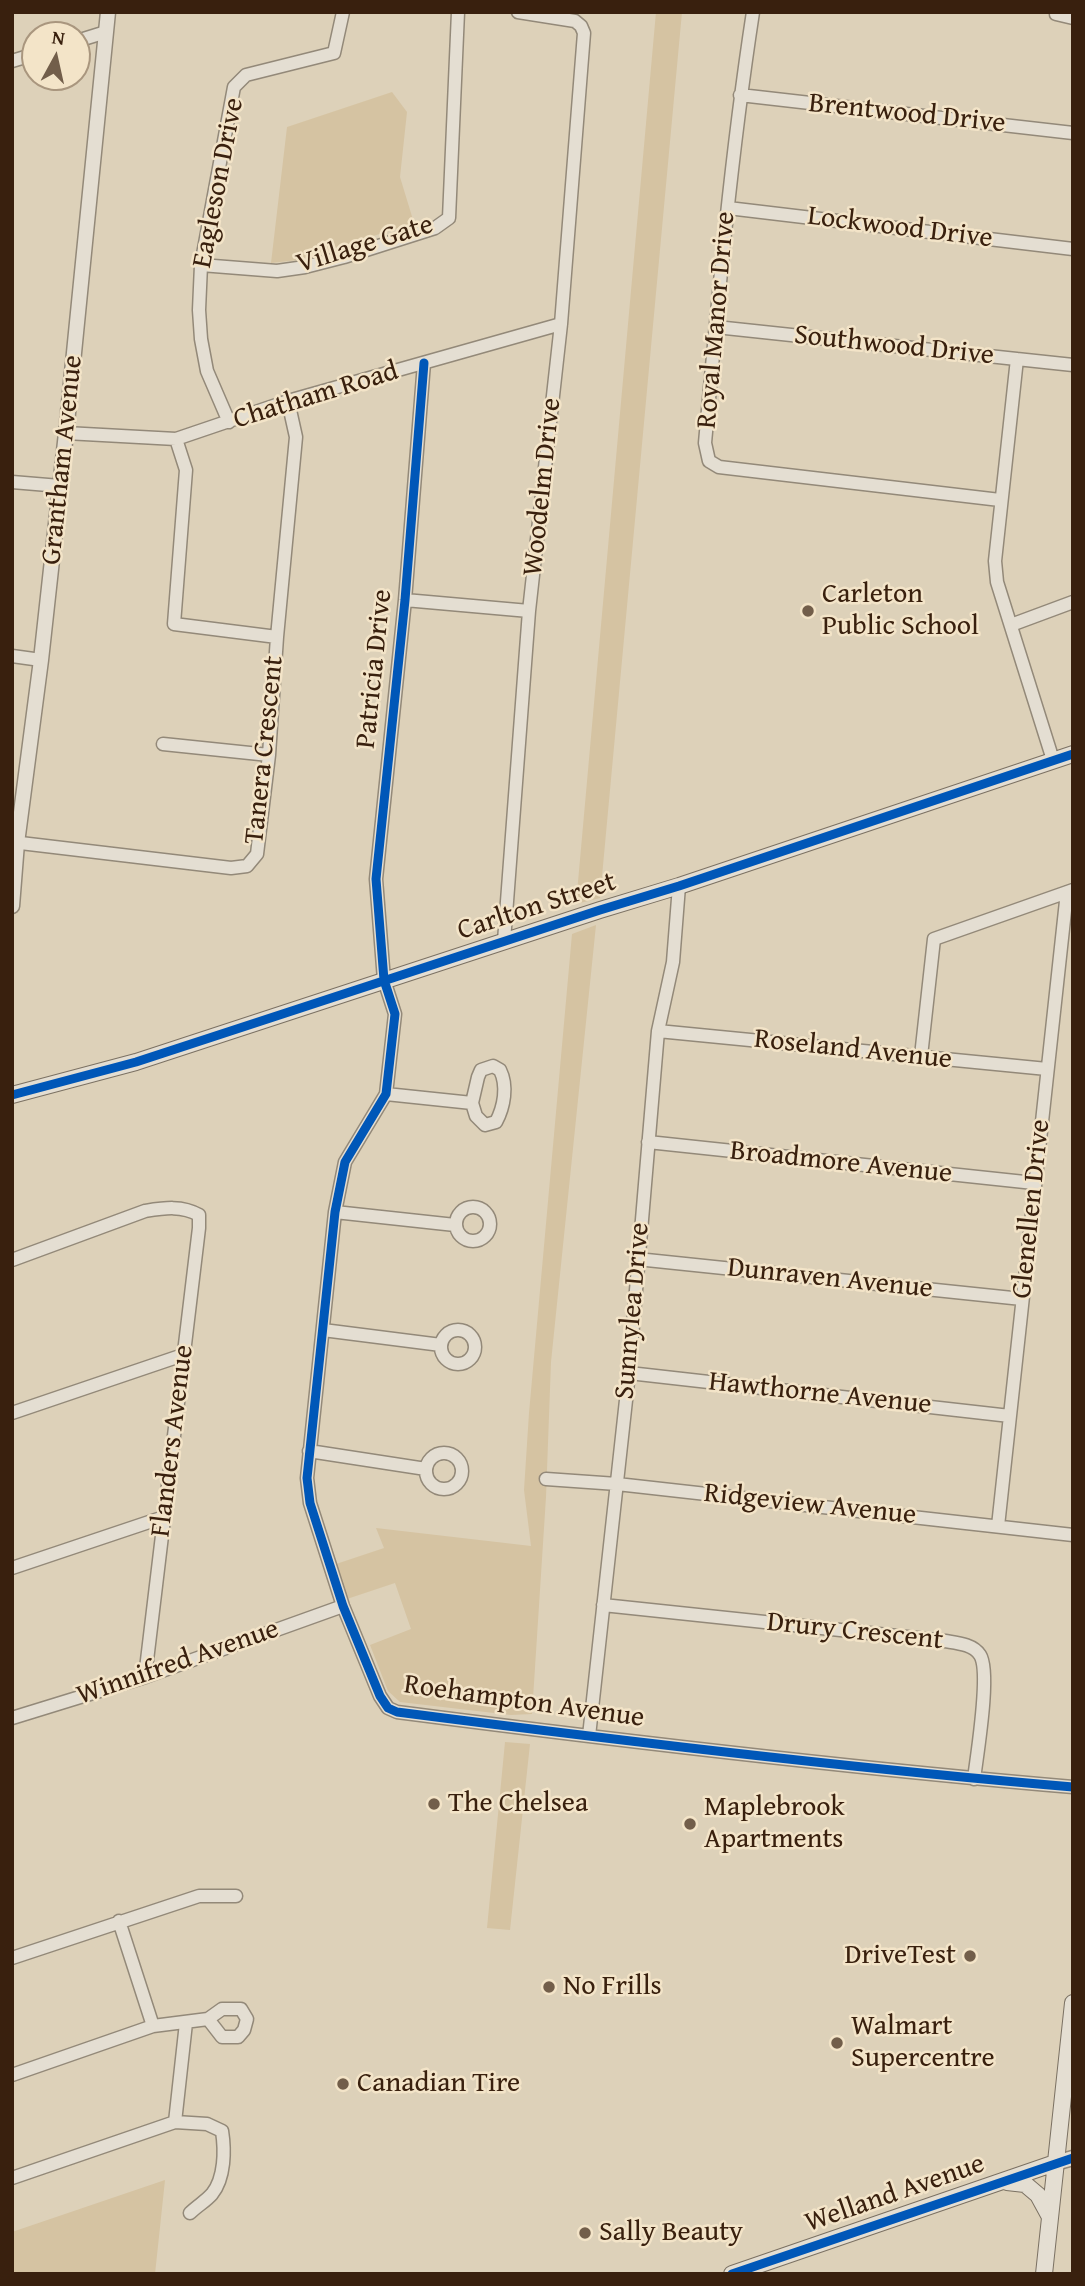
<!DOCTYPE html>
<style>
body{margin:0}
#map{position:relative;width:1085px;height:2286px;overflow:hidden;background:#ddd1b9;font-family:"Gentium Book Plus",serif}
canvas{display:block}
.frame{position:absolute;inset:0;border:14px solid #39200e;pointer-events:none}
.north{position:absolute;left:21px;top:21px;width:70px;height:70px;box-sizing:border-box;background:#f3e4c8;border:2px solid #a9967e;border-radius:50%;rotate:8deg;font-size:19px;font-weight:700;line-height:28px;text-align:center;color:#39200e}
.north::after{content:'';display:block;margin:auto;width:24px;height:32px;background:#725e4a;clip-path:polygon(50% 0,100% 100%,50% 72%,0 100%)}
</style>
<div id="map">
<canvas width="1085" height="2286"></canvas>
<div class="frame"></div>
<div class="north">N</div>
</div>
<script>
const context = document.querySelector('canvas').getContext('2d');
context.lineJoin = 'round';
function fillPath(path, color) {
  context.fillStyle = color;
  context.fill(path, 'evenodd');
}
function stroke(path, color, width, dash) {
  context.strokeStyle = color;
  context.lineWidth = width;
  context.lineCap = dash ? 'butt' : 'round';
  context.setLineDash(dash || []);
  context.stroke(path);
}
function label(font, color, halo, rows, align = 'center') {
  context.font = font + ' "Gentium Book Plus",serif';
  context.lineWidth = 5;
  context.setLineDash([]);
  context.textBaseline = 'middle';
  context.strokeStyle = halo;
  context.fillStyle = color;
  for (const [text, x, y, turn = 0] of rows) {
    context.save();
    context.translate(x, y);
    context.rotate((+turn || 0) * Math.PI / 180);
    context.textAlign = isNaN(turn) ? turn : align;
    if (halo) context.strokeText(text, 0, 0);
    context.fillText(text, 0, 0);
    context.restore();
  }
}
const green = new Path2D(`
 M656,12H682L600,898L576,904Z
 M392,92L407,112L400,177L414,223L298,260L271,263L287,127Z
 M596,925L551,1362L546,1497L532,1714L511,1715L400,1702L388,1691L370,1645L411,1629L395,1583L347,1599L336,1564L384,1548L376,1528L531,1546L524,1490L529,1413L572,934Z
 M505,1742L530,1744L510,1930L487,1928Z
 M165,2180L155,2274H12V2232Z`);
const minor = new Path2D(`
 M753,12C731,155 718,299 705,443L709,461L719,467L1000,500
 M1056,12V14L1073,18
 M77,41L106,32
 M12,61L35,54
 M740,95L1073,133
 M728,208L1073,249
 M201,265L277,271L305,267L344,257L435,228L449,218L458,12
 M716,327L1073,365
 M1017,359L995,561L997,582L1053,760
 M424,363L405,600L376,879L384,980L395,1014L386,1094L345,1162L335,1212L307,1478L310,1503L343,1606L380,1696L388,1708L397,1712C622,1741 847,1768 1073,1787
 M229,422L207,371L201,339L199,310L201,265L234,87L246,75L334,53L343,12
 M66,433L176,439L288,401L561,324
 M176,439L186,470L174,624L277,637
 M12,482L60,486
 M405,600L529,611
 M1011,625L1073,602
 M12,656L41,660
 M163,744L269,755
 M12,842L231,868L247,866L257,854L269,755L277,637L296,437L288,401
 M504,941L529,611L561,324L584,33L581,26L575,21L518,12
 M658,1031L1047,1069
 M921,1056L934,939L1073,890
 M386,1094L472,1103L476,1116L485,1125L496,1122C504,1107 508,1086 500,1070L493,1066L481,1070L478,1077L472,1103
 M648,1142L1034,1183
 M456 1224a17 17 0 1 1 34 0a17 17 0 1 1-34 0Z
 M335,1212L455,1225
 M637,1259L1022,1299
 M12,1260L145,1211C164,1208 182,1205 199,1215V1228L145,1677
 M441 1347a17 17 0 1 1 34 0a17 17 0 1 1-34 0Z
 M323,1330L441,1345
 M629,1373L1010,1416
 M12,1413L183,1355
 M309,1451L426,1469
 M426 1471a18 18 0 1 1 36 0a18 18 0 1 1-36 0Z
 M546,1479L617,1484L1073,1535
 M998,1526L1067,892
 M12,1568L164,1517
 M603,1605L945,1641C957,1643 973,1644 980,1655C991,1672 977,1754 974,1779
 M12,1718L145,1677L343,1606
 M589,1736L629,1373L658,1031L673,962L679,886
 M119,1921L153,2026
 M12,1958L199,1896H236
 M12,2075L153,2026L208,2019L222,2009H241L247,2019L244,2030L238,2037H222L208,2019
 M175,2122L186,2023
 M12,2178L175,2122L207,2124L222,2131C225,2150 225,2178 212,2194C206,2201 197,2206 190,2213`);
const tertiary = new Path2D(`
 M12,906L17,843L41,660L66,433L108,12
 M1055,2163L1073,2158`);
const secondary = new Path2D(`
 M12,1095L136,1062L600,910L679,886L1073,754
 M1007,2182L1025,2184L1038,2195L1050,2217
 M732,2274L1055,2163
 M1044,2274L1073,2003`);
const cycleway = new Path2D(`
 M424,363L405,600L376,879L384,980L395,1014L386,1094L345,1162L335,1212L307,1478L310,1503L343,1606L380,1696L388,1708L397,1712C622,1741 847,1768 1073,1787
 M12,1095L136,1062L600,910L679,886L1073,754
 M732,2274L1073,2158`);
const markers = [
 [808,611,7,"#725e4a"],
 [434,1804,7,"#725e4a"],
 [690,1824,7,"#725e4a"],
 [970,1956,7,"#725e4a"],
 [549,1987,7,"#725e4a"],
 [837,2043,7,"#725e4a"],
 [343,2084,7,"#725e4a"],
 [585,2233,7,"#725e4a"]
];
const streetNames = [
 ["Brentwood Drive",907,114,6],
 ["Eagleson Drive",219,183,-79],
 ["Lockwood Drive",900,228,7],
 ["Village Gate",365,245,-17],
 ["Royal Manor Drive",717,320,-85],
 ["Southwood Drive",894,346,6],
 ["Chatham Road",316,396,-17],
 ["Grantham Avenue",63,460,-84],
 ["Woodelm Drive",543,487,-84],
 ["Patricia Drive",375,669,-84],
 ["Tanera Crescent",265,750,-84],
 ["Carlton Street",537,907,-18],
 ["Roseland Avenue",853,1050,6],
 ["Broadmore Avenue",841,1163,6],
 ["Glenellen Drive",1032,1209,-84],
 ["Dunraven Avenue",830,1279,6],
 ["Sunnylea Drive",633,1311,-85],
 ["Hawthorne Avenue",820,1394,6],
 ["Flanders Avenue",173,1441,-83],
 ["Ridgeview Avenue",810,1505,6],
 ["Drury Crescent",855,1632,6],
 ["Winnifred Avenue",178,1663,-19],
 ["Roehampton Avenue",524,1702,8],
 ["Welland Avenue",895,2194,-19]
];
const poiNames = [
 ["Carleton",822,595],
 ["Public School",822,627],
 ["The Chelsea",448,1804],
 ["Maplebrook",704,1808],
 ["Apartments",704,1840],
 ["DriveTest",956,1956,"right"],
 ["No Frills",563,1987],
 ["Walmart",851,2027],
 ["Supercentre",851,2059],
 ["Canadian Tire",357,2084],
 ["Sally Beauty",599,2233]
];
fillPath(green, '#d5c3a2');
stroke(minor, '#938979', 15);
stroke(tertiary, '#938979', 17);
stroke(secondary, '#7b7163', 18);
stroke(minor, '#e4ded2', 12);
stroke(tertiary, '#e4ded2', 14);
stroke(secondary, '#e4ded2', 16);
stroke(cycleway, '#0057b8', 9);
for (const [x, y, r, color] of markers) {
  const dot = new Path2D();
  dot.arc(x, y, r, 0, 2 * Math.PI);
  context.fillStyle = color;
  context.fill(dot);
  stroke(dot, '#f3e4c8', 2.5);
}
label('28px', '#39200e', '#f3e4c8', streetNames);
label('28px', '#39200e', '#f3e4c8', poiNames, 'left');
</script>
